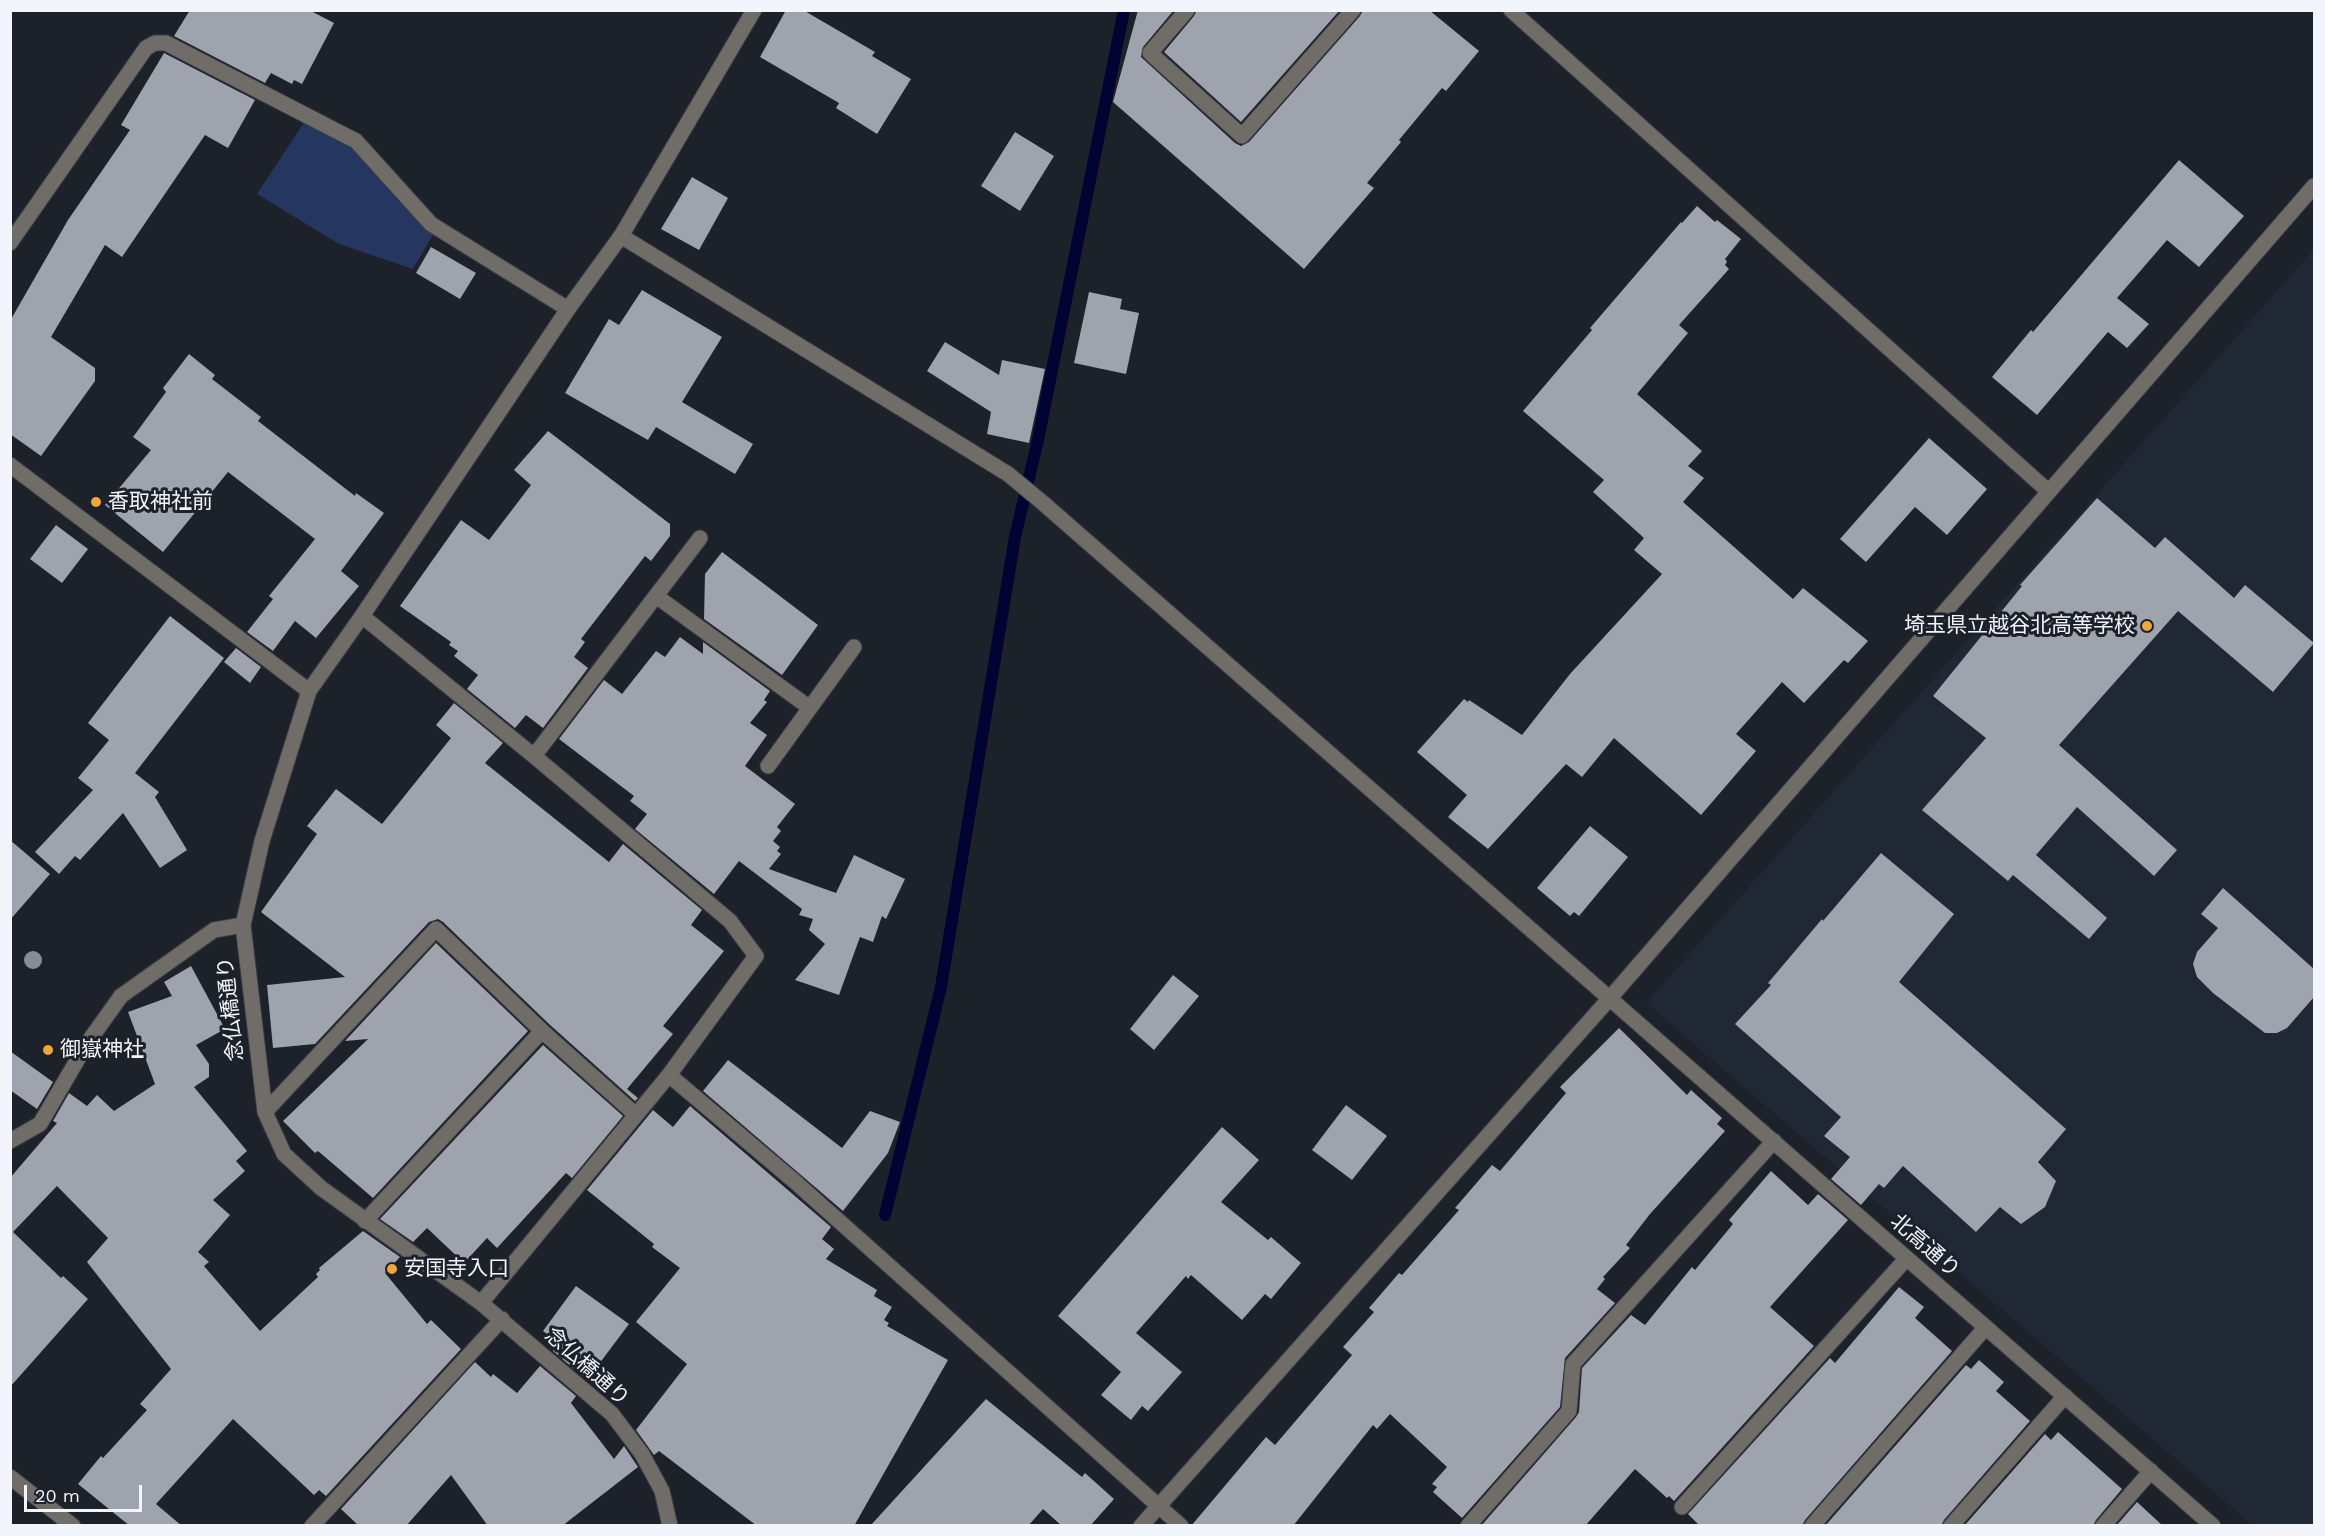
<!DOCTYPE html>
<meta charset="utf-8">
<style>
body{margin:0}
#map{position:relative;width:2325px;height:1536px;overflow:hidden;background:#1d2129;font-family:"Work Sans",sans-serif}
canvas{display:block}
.frame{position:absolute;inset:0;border:12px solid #f2f5fb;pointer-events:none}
.scale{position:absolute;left:24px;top:1485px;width:118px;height:27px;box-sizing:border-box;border:3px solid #f2f5fb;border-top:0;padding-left:8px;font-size:18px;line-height:21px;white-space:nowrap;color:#f2f5fb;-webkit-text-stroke:4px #1d2129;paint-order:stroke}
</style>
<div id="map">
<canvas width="2325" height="1536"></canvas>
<div class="frame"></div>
<div class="scale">20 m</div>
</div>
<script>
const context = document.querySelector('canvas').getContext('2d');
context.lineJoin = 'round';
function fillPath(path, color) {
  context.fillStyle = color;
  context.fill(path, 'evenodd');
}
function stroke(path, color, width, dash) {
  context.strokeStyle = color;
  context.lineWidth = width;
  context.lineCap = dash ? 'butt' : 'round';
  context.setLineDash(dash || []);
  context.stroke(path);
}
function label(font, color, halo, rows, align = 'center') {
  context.font = font + ' "Work Sans","Noto Sans JP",sans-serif';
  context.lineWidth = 6;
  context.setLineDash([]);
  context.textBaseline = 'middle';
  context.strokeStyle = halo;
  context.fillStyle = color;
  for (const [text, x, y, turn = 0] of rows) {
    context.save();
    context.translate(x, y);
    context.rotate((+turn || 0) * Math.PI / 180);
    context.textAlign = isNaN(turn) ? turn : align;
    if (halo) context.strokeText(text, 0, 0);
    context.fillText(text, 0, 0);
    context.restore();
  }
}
const built = new Path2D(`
 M2314,249V1525H2252L1646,1003Z`);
const green = new Path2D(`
 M305,121L354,149L434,233L413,269L339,244L257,194Z`);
const stream = new Path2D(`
 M885,1215L941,987L1015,537L1038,440L1124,10`);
const building = new Path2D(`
 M190,10H309L334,23L302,84L294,80L292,84L271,73L265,83L174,36Z
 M786,10H803L875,52L872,56L911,79L877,134L836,108L839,103L760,57Z
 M1138,10H1174L1143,47L1141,57L1235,143L1241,146L1249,142L1360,16L1363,10H1429L1479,51L1446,91L1442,88L1399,140L1401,142L1367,183L1374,188L1304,269L1113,102Z
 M1197,10H1340L1241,122L1164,52L1194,16Z
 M164,53L255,100L228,148L205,135L122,257L105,245L51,337L95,368V381L41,456L10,434V321L68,220L130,130L121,125Z
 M1015,132L1054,156L1020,211L981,186Z
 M2179,160L2244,216L2199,267L2167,240L2117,298L2149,324L2127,348L2108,332L2037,415L1992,377L2031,330L2033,332Z
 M692,177L728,198L699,250L661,229Z
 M1697,206L1715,222L1717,220L1741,239L1725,259L1727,262L1725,265L1729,269L1679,325L1688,333L1637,394L1702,451L1688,466L1704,478L1683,502L1793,599L1803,588L1868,641L1848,663L1844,660L1804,703L1782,682L1736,734L1756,751L1701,815L1614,738L1582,777L1566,764L1488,849L1448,817L1467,795L1417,752L1464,699L1468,702L1469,700L1522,735L1570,674L1662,574L1634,550L1644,538L1593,492L1604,480L1523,411L1592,330L1590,328L1681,222L1682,223Z
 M431,247L476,273L460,299L416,273Z
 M642,290L722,337L682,402L753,444L735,474L656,427L648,440L565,393L609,319L619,325Z
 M1089,292L1122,299L1120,309L1139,313L1126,374L1074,363Z
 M945,342L999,375L1002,360L1045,369L1029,443L987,434L991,412L927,371Z
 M189,354L215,375L212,379L261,417L258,421L355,496L356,493L384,513L341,571L359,586L316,638L295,621L273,651L247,632L273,599L269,596L315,539L228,472L163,552L105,505L151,450L133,437L166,392L163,388Z
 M548,431L670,524V536L651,561L645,556L581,639L585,642L574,657L588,668L543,728L526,715L515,728L467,689L478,675L454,656L458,651L449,645L451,642L400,606L461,520L489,540L531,485L514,470Z
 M1929,438L1987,489L1947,535L1915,507L1866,562L1840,539Z
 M2097,498L2155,548L2165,537L2234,598L2245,585L2314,643L2273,692L2178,611L2059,745L2177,850L2154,876L2077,807L2036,855L2107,918L2089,939L2013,875L2008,881L1922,810L1986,738L1933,696L2022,586L2020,585Z
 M56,525L88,549L62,583L30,559Z
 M722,552L818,625L782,675L704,619L705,574Z
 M170,616L224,658L135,773L159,792L155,797L187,850L160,868L123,813L80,860L75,856L59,874L35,852L93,790L78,778L109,740L88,723Z
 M680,637L703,654V642L770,691L764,700L767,702L750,723L767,735L745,766L795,804L777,827L781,831L773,841L780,847L777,851L781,854L769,869L836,893L854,855L905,879L886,919L882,916L873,942L860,937L839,995L795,980L825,944L809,930L813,919L799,915L802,909L739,861L714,894L635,829L647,814L630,801L634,796L559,739L604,680L622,694L656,651L665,657Z
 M236,648L261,667L250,683L224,662Z
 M454,703L503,743L485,763L609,862L623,844L702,910L691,925L724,951L663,1026L673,1034L627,1089L638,1098L635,1101L549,1024L443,922L438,919L429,922L315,1044L273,1048L267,985L345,977L261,912L317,834L307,826L336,789L382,824L451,738L436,725Z
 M1590,826L1628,857L1579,916L1574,912L1570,916L1537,888Z
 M10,840L50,874L10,920Z
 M1881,853L1954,914L1899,982L2066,1129L2038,1162L2056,1181L2045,1207L2021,1224L2000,1207L1976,1232L1903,1166L1884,1188L1879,1184L1861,1205L1831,1179L1850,1157L1824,1136L1841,1117L1735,1024L1771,985L1768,983L1822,919L1823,921Z
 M2223,888L2314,969V997L2287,1028L2277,1033H2265L2213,993L2197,977L2193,964L2197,952L2218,928L2201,914Z
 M436,943L528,1031L373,1198L318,1151L315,1153L283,1121L368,1039L345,1041Z
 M191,966L225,1029L196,1045L209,1064V1077L194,1087L247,1151L236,1161L245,1171L213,1200L230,1215L198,1252L209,1262L204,1266L260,1331L318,1277L316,1274L320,1270L319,1268L363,1231L400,1257L385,1273L427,1324L431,1320L461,1349L326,1496L319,1490L314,1495L233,1419L156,1504L182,1526H130L78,1484L101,1456L103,1458L147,1410L140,1404L171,1369L87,1262L108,1238L57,1186L13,1232L61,1278L63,1276L88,1299L10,1387V1178L57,1123L53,1121L69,1093L87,1106L97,1095L114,1111L155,1084L128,1012L172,996L164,982Z
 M1173,975L1199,996L1154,1050L1130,1029Z
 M1619,1028L1687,1095L1691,1090L1722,1118L1717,1124L1725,1131L1650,1214L1626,1245L1630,1248L1603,1277L1605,1279L1597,1289L1615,1303L1565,1358L1560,1407L1462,1518L1433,1492L1437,1487L1432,1484L1447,1467L1390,1414L1377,1429L1373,1425L1293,1526H1191L1266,1437L1275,1445L1352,1355L1343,1347L1374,1312L1369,1308L1399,1273L1402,1275L1459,1210L1455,1208L1492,1165L1500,1171L1566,1093L1560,1087Z
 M543,1045L623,1116L572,1178L566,1173L497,1248L487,1238L464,1263L427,1228L413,1242L380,1219Z
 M10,1051L53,1082L37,1109L10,1090Z
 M728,1060L842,1148L870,1111L900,1122L888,1153L843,1211L703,1091Z
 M1346,1105L1387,1136L1352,1180L1312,1150Z
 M690,1106L831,1227L822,1239L834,1249L826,1259L877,1290L874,1296L892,1307L884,1320L889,1323L887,1326L948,1360L854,1526H757L659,1451L654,1455L636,1430L687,1364L636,1322L680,1268L652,1247L654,1244L587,1190L653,1110L673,1127Z
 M1222,1127L1259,1160L1221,1202L1268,1240L1271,1237L1301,1263L1271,1299L1265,1294L1242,1320L1191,1275L1188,1279L1186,1276L1136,1333L1182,1372L1148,1411L1142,1406L1131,1420L1101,1395L1121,1372L1058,1316Z
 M1771,1171L1808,1205L1818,1194L1848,1220L1770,1307L1814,1346L1674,1501L1669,1496L1667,1498L1635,1469L1585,1526H1481L1576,1417L1579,1412L1582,1368L1631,1315L1645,1325L1692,1267L1695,1270L1733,1224L1729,1220Z
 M576,1286L629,1324L587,1380L553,1351L559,1343L543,1331Z
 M1899,1287L1924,1307L1915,1318L1952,1351L1805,1520L1802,1526H1700L1688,1514L1830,1358L1835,1363Z
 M1979,1360L2004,1382L1996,1391L2030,1421L1944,1520L1941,1526H1825L1966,1365L1971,1369Z
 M475,1362L491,1377L493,1374L517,1393L540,1366L576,1396L571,1403L614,1459L624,1446L638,1467L562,1526H488L451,1475L406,1526H359L341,1509Z
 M986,1399L1082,1477L1085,1473L1114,1499L1090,1526H1062L1043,1509L1028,1526H870Z
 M2058,1432L2122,1489L2096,1520L2093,1526H1964L2045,1434L2051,1440Z
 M2137,1502L2163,1526H2116Z`);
const minor = new Path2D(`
 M1187,10L1150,53L1242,136L1353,10
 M1511,10L2048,491
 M621,236L1008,474L1043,503L2213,1526
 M10,243L146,48L155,43H166L356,141L431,224L568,309
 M10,465L309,691L262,841L243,925L265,1112L284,1154L321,1188L481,1303L612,1414L642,1454L662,1491L670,1526
 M656,596L810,708
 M362,616L534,756L730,921L756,956L669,1075L481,1303
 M309,691L362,616L568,309L621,236L754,10
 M534,756L700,538
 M768,766L854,647
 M669,1075L793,1180L1181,1526
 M265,1112L436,929L542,1031L636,1115
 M10,1141L40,1124L86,1045L121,996L214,930L243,925
 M365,1221L542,1031
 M10,1477L73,1526
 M1682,1507L1907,1258
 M312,1526L502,1319
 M1141,1526L1610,998L2314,186
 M1468,1526L1569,1411L1573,1364L1774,1141
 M1812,1526L1986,1327
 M1951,1526L2065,1396
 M2103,1526L2151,1471`);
const trees = [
 [33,960]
];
const markers = [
 [96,502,6,"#eea73d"],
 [2147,626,6,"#eea73d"],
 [48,1050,6,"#eea73d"],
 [392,1269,6,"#eea73d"]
];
const poiNames = [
 ["香取神社前",108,502],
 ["埼玉県立越谷北高等学校",2135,626,"right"],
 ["御嶽神社",60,1050],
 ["安国寺入口",404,1269]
];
const streetNames = [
 ["念仏橋通り",231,1009,-96],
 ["北高通り",1925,1246,41],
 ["念仏橋通り",587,1367,42]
];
fillPath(built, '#202735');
fillPath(green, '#253660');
stroke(stream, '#010333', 12);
fillPath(building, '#9ea3ae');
stroke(minor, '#3b3f46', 17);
stroke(minor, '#706c68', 15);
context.fillStyle = '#868c99';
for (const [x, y] of trees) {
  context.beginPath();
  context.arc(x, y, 9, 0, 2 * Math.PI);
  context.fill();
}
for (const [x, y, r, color] of markers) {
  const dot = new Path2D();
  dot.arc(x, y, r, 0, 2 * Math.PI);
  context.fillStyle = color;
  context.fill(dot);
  stroke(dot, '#1d2129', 2);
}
label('21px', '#f2f5fb', '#1d2129', poiNames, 'left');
label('21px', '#f2f5fb', '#1d2129', streetNames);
</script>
